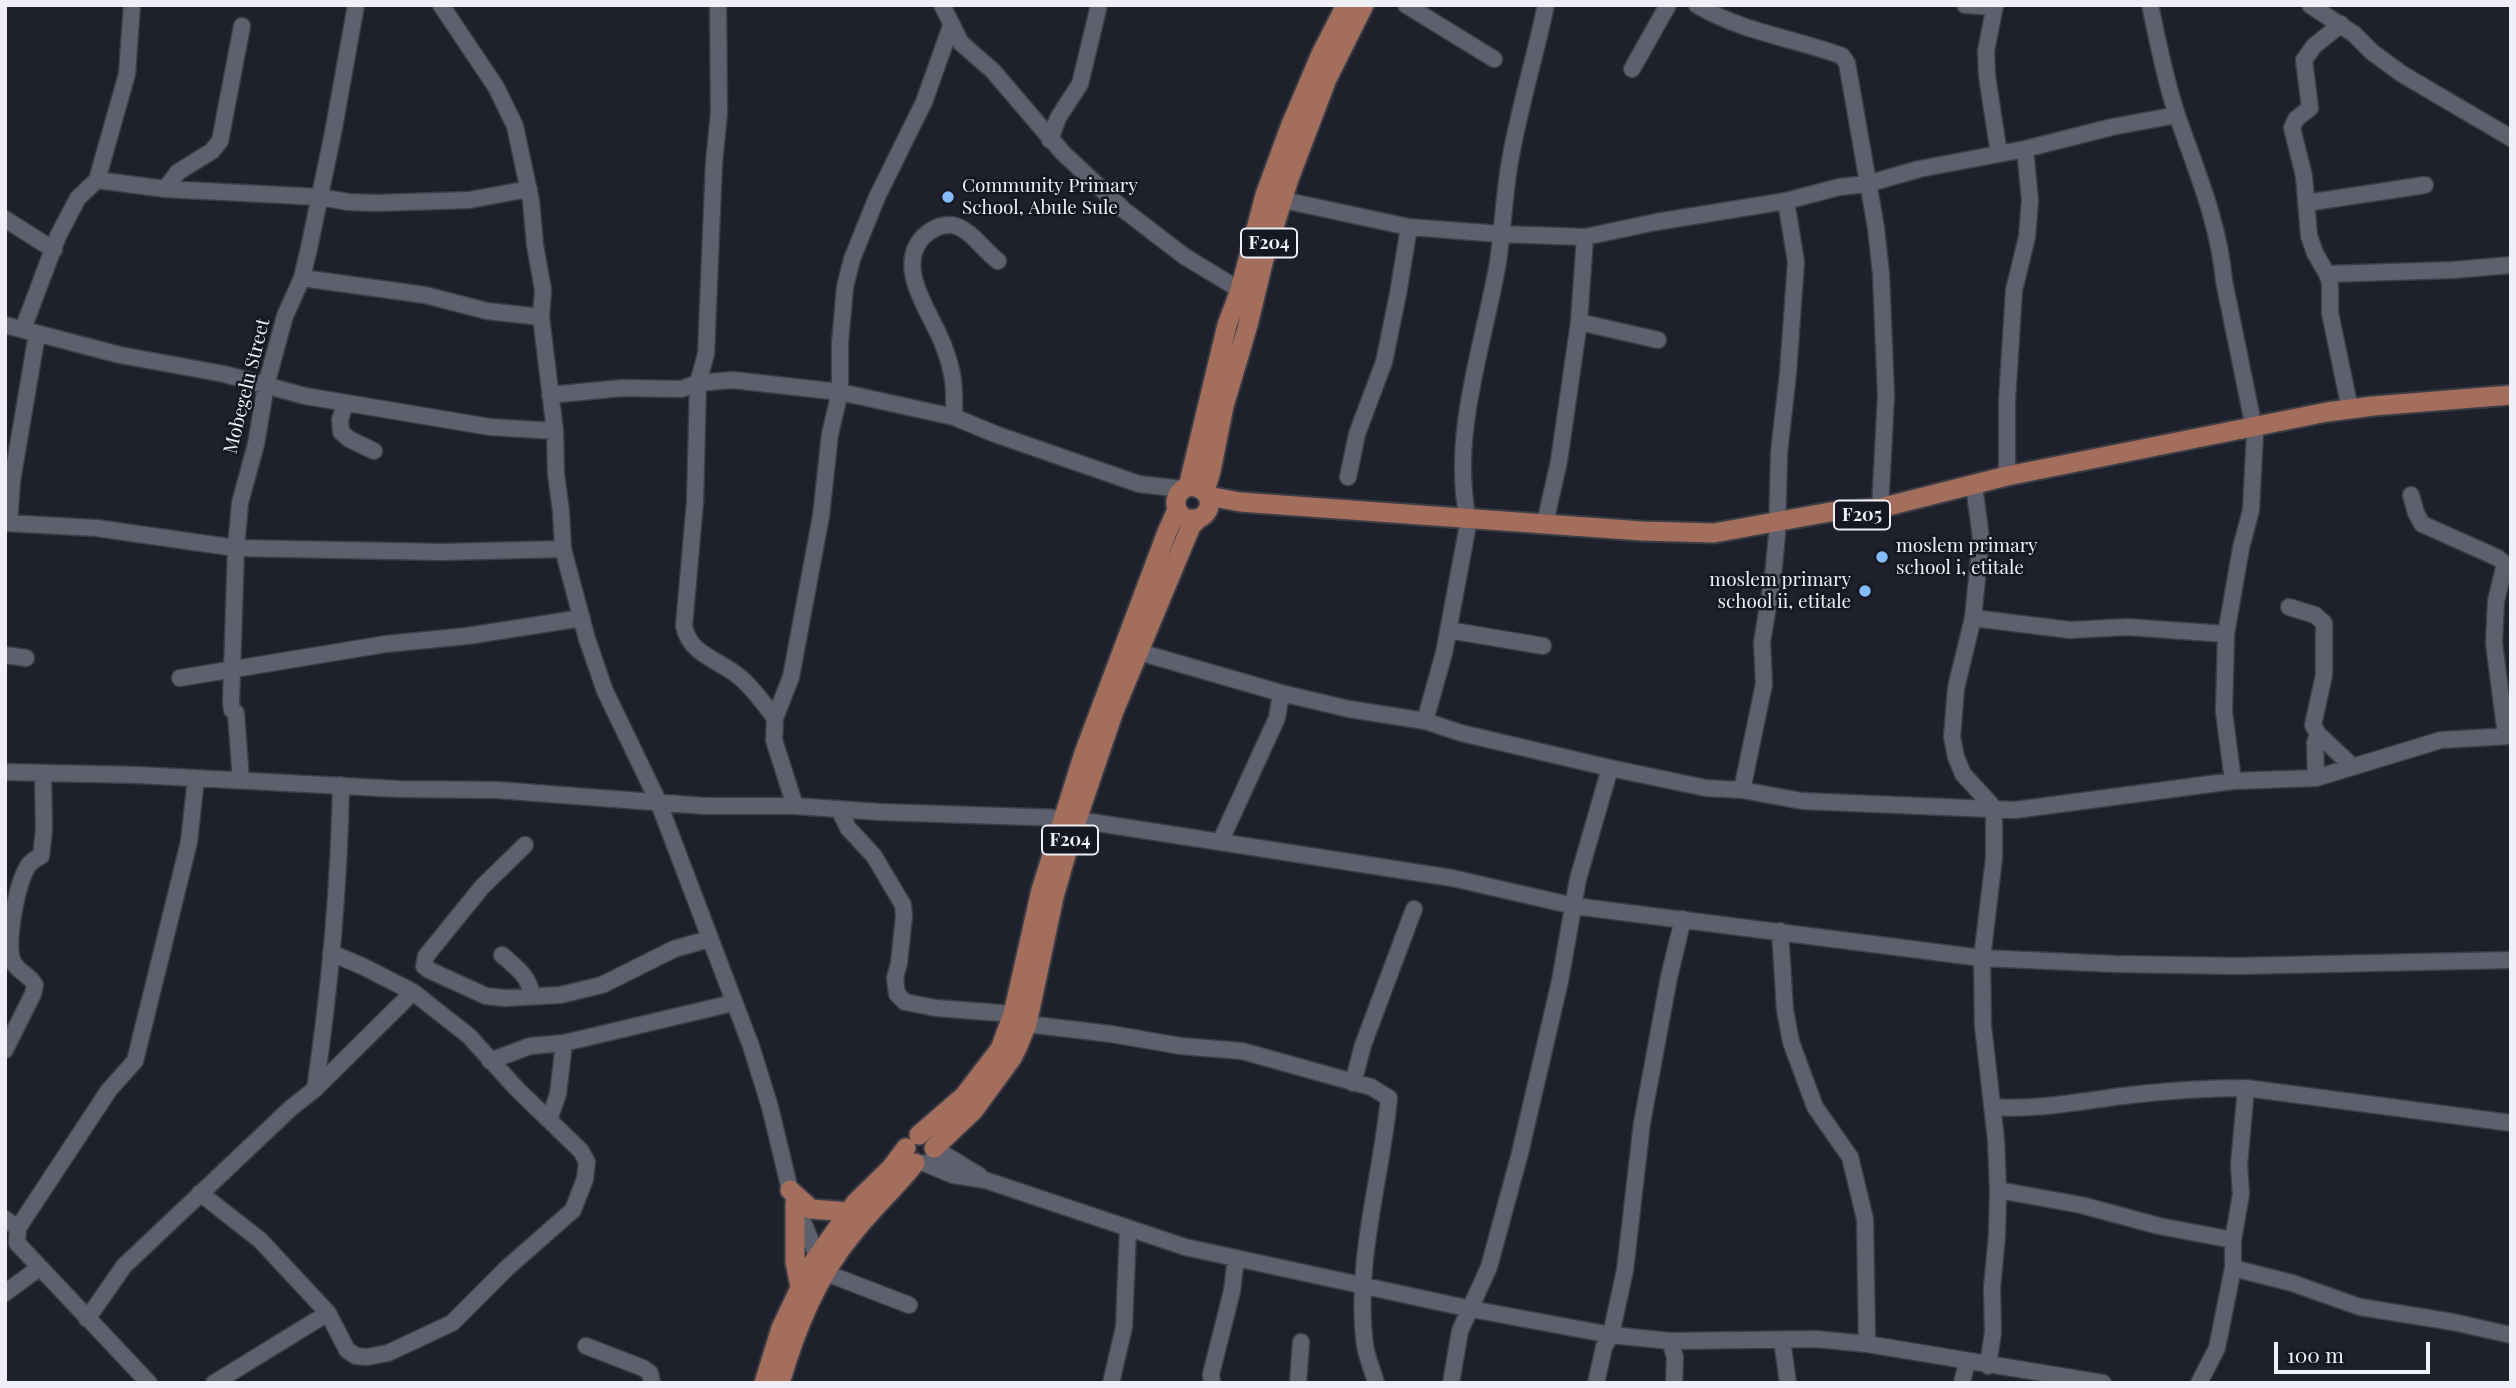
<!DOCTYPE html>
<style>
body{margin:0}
#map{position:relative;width:2516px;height:1388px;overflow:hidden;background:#1e202b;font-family:"Playfair Display",serif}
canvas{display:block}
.frame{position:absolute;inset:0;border:7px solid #eeeff7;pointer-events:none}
.scale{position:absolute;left:2274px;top:1342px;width:156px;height:32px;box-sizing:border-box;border:4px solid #eeeff7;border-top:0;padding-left:9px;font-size:21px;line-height:24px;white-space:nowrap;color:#eeeff7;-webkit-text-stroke:5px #151721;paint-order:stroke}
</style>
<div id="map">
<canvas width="2516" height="1388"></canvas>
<div class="frame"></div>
<div class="scale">100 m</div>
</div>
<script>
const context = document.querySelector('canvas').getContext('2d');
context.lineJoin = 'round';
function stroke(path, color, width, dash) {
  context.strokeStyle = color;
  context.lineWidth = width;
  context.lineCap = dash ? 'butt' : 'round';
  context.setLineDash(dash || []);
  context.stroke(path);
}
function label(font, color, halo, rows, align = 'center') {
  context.font = font + ' "Playfair Display",serif';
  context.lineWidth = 5;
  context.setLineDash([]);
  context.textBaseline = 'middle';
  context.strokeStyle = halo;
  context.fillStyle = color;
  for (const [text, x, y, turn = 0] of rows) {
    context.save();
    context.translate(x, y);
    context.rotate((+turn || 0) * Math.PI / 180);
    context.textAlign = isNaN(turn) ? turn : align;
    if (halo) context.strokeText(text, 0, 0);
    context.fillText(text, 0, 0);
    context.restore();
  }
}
const minor = new Path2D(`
 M441,5L496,87L515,126L531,201L535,245L543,290L541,317L555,431L556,474L561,511L563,549L587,639L605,691L658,801L751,1046L770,1107L790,1190L817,1256
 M718,5L719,113L714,163L706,354L698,383L695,502L684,626C690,657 723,660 743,680C755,691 765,705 775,718L774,740L795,806
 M942,5L961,43L993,71L1063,153L1124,210L1184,256L1240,290
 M1406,5L1494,59
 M1697,5C1742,32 1793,38 1842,56L1847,63L1876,228L1881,274L1886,396L1880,508
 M1965,5L1995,7
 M1995,5L1986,51L1987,76L1999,154
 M2150,5C2158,42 2165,80 2177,115C2196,170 2219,223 2224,281L2255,433L2251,510L2241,548L2226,634L2224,712L2233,781
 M2310,5L2354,34L2372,52L2402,74L2511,138
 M2341,24L2314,46L2304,60L2310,108L2296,119L2292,128L2304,176L2309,236L2315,253L2327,274L2330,283V313L2350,409
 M1632,69L1668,5
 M1050,140L1058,118L1080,84L1099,5
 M97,180L165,189L320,197L348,202L377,203L469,200L529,189
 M165,189L178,172L212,151L220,141L242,26
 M1283,200L1409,227L1500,234L1585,237L1656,222L1786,201L1839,187L1867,184L1919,169L2025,149L2112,127L2177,115
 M2306,203L2425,185
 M5,219L54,250
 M2327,274L2453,270L2511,265
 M302,278L425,295L487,311L541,317
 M1579,322L1658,340
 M5,325L120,355L224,374L305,396L490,427L555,431
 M23,329L58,236L78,198L97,180L127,74L132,5
 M550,395L622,388L681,389L698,383L733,380L840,392L954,417L995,434L1139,484L1183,489
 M345,403L340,420L341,432L349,439L374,451
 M954,417C954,403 955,387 952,374C949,360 944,345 938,333C925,305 897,265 923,237C931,229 940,224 952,225C970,228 984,251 998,261
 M2007,476V401L2014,290L2027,237L2030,200L2025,149
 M1348,477L1357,434L1384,362L1398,294L1409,227
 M1975,493L1981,538L1973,618L1956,688L1952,737L1956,757L1963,774L1994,808V858L1982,958L1983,1026L1996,1140L1998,1190L1997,1235L1992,1288L1993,1332L1988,1366
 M2411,495L2416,513L2422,524L2498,558L2505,564L2496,601L2494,643L2506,736
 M1468,519C1450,436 1484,344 1498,262C1503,228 1504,195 1510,161C1519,109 1535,57 1546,5
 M5,523L96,528L236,548L442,552L563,549
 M9,523L12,481L37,334
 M1545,523L1559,461L1579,322L1585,237
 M2289,607L2315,615L2324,623V675L2313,725L2318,734L2352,766
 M1973,618L2070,630L2127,627L2226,634
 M1448,630L1543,646
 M1139,652L1281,693L1349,709L1425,721L1461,733L1610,768L1706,788L1742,790L1802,801L2015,810L2233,781L2316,778L2441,740L2511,736
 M5,655L26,658
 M180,678L386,644L467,636L582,618
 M775,718L791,677L821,516L830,434L840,392V343L845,287L852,259L877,197L924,102L951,26
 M1425,721L1444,653L1467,530
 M5,772L138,775L399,789L497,790L705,806H795L880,812L1062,818
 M2316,778L2315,743L2318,734
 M241,780L236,713L232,710L231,703L236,548L240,503L256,444L266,385L285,316L302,278L309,248L333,133L356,5
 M1742,790L1764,684L1762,642L1773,576L1777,534L1779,453L1788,373L1796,262L1786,201
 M839,809L848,828L874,856L903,905L904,916L899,963L895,978L897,994L905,1002L936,1008L1013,1014
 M1078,820L1452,878L1574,906L1982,958L2116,964L2238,966L2511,960
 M1221,840L1277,718L1281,693
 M525,845L482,887L426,956L424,966L429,970L486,996L504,998L560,995L602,985L674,949L709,939
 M1780,931L1785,1010L1791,1042L1815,1107L1850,1157L1865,1219L1867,1344
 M502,955C517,968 529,976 532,996
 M1027,1024L1111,1034L1181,1046L1242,1051L1371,1087L1389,1098C1381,1181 1354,1262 1365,1346C1367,1358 1373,1371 1376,1383
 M5,1050L33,994L35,985C30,975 18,972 13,962C5,944 17,883 28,866C30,862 37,858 41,856L44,830L43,773
 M490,1061L530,1046L564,1043L733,1003
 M1353,1083L1363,1045L1414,909
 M315,1089C330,988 339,887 341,785
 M1993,1107C2036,1110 2078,1102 2122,1096C2163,1091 2204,1088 2246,1088L2511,1123
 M549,1120L558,1094L564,1043
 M934,1153L944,1154L980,1176
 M924,1163L953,1175L985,1180L1185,1247L1471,1309L1611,1335L1670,1341L1816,1339L1867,1344L2103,1383
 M1998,1190L2081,1205L2159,1226L2233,1240
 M200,1193L260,1240L328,1313L347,1350L356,1356L367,1357L388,1353L452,1323L507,1268L573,1210L585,1179L587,1162L581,1151L517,1089L469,1036L413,992L362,966L331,953
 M5,1219L18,1228L17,1243L149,1383
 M18,1228L109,1090L135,1061L189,842L196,778
 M2233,1268L2292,1283L2360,1307L2453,1322L2511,1335
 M826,1273L909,1305
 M5,1293L39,1268
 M87,1319L124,1266L291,1108L315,1089L413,992
 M1782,1340L1788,1383
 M1670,1341L1675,1357L1674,1383
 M586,1346L643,1368L650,1373L652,1383
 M214,1383L328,1313
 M1111,1383L1124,1327L1128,1228
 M1212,1383L1211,1374L1232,1291L1236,1258
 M1298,1383L1301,1342
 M1451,1383L1460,1331L1489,1267L1520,1153L1560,981L1578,879L1610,768
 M1596,1383L1604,1347L1611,1335L1625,1270L1642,1123L1669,977L1683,919
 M1962,1383L1967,1361
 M2199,1383L2217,1348L2233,1268V1240L2241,1194L2239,1165L2246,1088`);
const major = new Path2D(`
 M1188,487L1227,325L1240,290L1265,195L1290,127L1321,54L1346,5
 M1205,491L1211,471L1224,406L1248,325L1264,259L1289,179L1327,79L1364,5
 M1208,496C1211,507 1208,514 1198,519H1186C1160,502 1190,471 1208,496L1240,502L1642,531L1714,533L1830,512L1880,508L2007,476L2327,412L2373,406L2511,395
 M919,1135L964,1096L1000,1049L1013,1014L1041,890L1084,753L1167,532L1177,510
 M934,1148L974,1110L1012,1058L1018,1046L1027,1024L1054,897L1072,834L1114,711L1191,526L1198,519
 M790,1190L811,1209L849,1212
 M795,1203V1262L800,1287
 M764,1383L781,1328L810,1267L856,1202L891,1168L906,1148
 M780,1383C796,1328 817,1276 854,1232C873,1208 896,1187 915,1163`);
const markers = [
 [948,197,7,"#84bcfb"],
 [1882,557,7,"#84bcfb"],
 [1865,591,7,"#84bcfb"]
];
const shields = [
 [1269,243,56],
 [1862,515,56],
 [1070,840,56]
];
const shieldNames = [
 ["F204",1269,243],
 ["F205",1862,515],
 ["F204",1070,840]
];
const poiNames = [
 ["Community Primary",962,186],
 ["School, Abule Sule",962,208],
 ["moslem primary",1896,546],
 ["school i, etitale",1896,568],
 ["moslem primary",1851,580,"right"],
 ["school ii, etitale",1851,602,"right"]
];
const streetNames = [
 ["Mobegelu Street",247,386,-76]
];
stroke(minor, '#3b3c45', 19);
stroke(major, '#3b3c45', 23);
stroke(minor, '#5e616d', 16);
stroke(major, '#a46e5c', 19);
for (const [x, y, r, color] of markers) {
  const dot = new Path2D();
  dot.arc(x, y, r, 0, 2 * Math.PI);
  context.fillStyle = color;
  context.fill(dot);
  stroke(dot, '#151721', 2.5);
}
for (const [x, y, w] of shields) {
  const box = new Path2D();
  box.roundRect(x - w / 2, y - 14.5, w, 29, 5);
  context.fillStyle = '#151721';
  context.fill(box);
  stroke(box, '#eeeff7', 2);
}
label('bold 18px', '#eeeff7', null, shieldNames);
label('19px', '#eeeff7', '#151721', poiNames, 'left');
label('19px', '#eeeff7', '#151721', streetNames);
</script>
